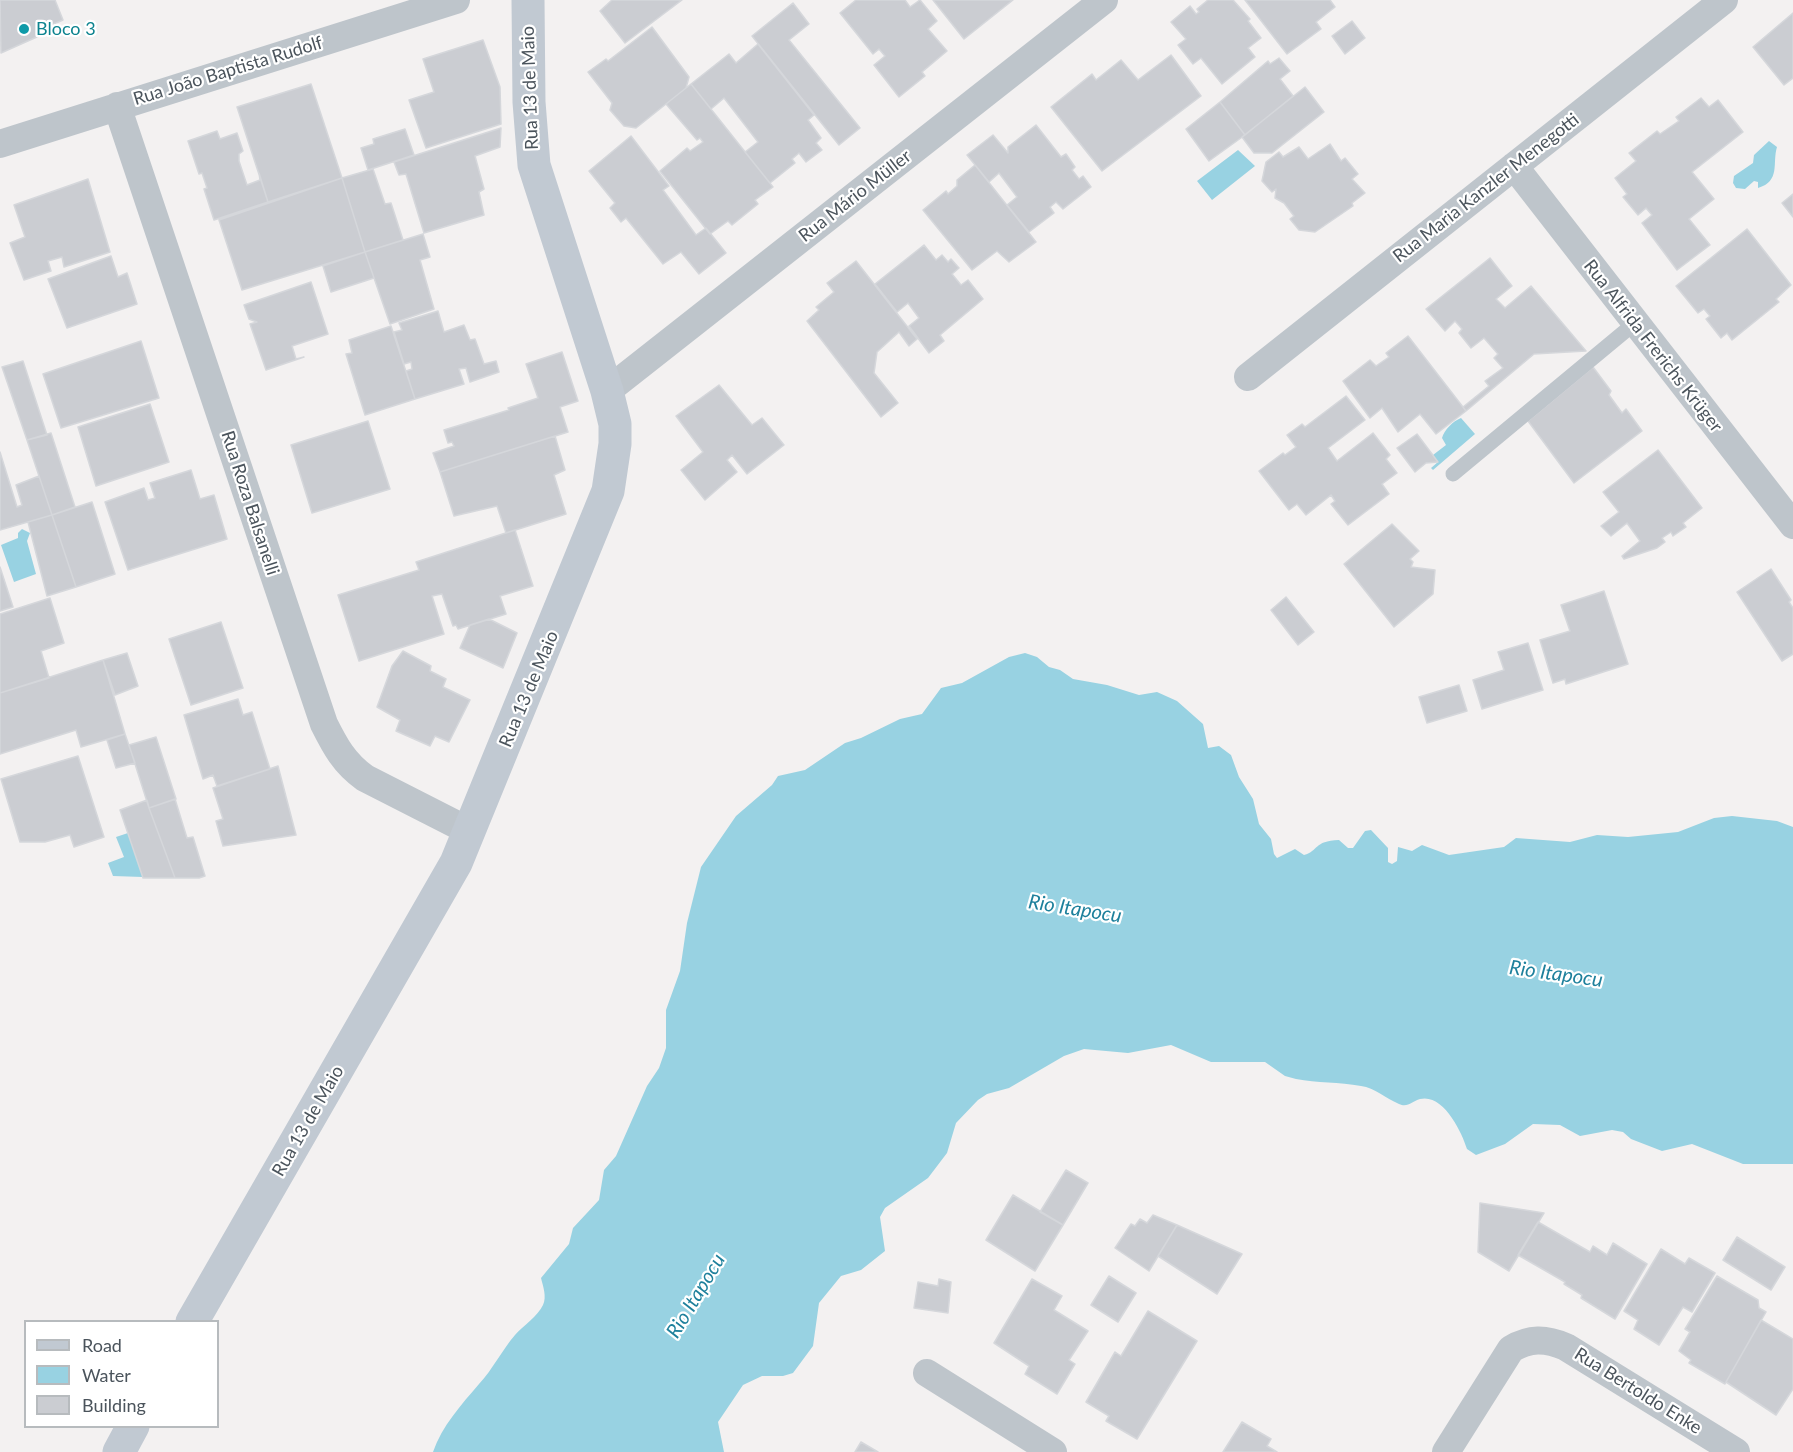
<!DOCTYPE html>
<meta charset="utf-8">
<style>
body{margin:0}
#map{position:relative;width:1793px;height:1452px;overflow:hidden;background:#f3f1f1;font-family:Lato,sans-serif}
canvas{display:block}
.legend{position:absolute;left:24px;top:1320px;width:195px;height:108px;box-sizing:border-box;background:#fff;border:2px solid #b7bbbe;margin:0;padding:8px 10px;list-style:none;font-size:18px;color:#4b545c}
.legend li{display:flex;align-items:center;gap:12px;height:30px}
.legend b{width:30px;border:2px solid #b7bbbe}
</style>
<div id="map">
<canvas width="1793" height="1452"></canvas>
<ul class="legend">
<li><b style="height:8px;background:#c1c9d2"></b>Road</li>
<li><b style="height:16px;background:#98d2e2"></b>Water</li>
<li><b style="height:16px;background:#cbcdd2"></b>Building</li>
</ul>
</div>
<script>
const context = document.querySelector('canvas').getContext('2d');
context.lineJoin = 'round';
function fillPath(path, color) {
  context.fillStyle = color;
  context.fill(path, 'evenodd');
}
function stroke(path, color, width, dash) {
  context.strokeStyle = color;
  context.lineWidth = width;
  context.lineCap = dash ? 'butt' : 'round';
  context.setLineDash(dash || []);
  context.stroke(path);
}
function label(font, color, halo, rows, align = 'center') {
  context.font = font + ' Lato,sans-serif';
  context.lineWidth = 4.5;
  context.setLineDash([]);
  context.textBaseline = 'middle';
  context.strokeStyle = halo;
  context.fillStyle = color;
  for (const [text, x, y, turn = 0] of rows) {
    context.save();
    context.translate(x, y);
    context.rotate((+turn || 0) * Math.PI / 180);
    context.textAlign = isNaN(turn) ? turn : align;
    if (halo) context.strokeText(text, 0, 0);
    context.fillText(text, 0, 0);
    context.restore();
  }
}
const water = new Path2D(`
 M1769,141L1777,147C1772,163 1781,181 1758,188V182L1754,181L1745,189L1736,188L1733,183L1734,176L1753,163L1754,155Z
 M1238,150L1255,166L1212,200L1197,181Z
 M1461,418L1475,434L1433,470L1431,468L1438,462L1433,455L1446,445L1442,438C1444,430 1453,421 1461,418Z
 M22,529L30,533L27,541L36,574L14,582L1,545L18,538V533Z
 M1025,653L1037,657L1049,667L1060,670L1073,679L1107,685L1139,695L1157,692L1177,701L1203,724L1208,748L1219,746L1231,755L1239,777L1253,799L1259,824L1271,839L1274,854L1277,858L1295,849L1304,855C1319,851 1313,841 1339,840L1348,848H1353L1365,831L1371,830L1388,848V862L1392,864L1397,861L1398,847L1412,851L1422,845L1449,855L1504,847L1516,838L1570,842L1597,835L1628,837L1678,832L1714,818L1732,816L1777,821L1793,827V1164H1743L1692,1144L1662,1151L1631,1139L1623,1132L1612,1130L1580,1136L1560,1125L1533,1124L1505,1144L1476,1155L1467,1149C1462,1132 1443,1093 1420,1099C1412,1101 1408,1108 1399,1104C1385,1098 1375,1088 1361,1086C1339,1082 1317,1083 1296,1079L1285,1076L1265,1062H1211L1171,1045L1128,1053L1084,1049L1064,1056L1009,1088L987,1094L978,1100L956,1123L947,1153L928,1178L885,1208L880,1217L885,1251L861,1270L841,1276L819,1303L813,1346L793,1373L783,1376H762L743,1385L718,1422L724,1452H433C442,1426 461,1405 479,1384C493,1369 502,1350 515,1335C523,1326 538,1316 543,1305C547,1297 543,1286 541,1278L569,1244L573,1228L599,1200L604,1170L616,1156L647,1086L659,1068L666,1048V1010L680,971L687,923L701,867L736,816L772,785L778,776L805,770L845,743L861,738L900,719L922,714L941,688L962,683L1009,657Z
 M128,833L143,877L113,876L108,863L124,857L116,837Z`);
const building = new Path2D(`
 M0,0H55L63,20L47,27L48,32L1,53Z
 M612,0H682L625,43L600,11Z
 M856,0H905L910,7L920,0L937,21L928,29L947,51L922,72L925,76L899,97L874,65L885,56L879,49L873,54L840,13Z
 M933,0H1013L964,39Z
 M1208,0H1233L1250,19L1248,21L1261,38L1248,48L1255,57L1222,84L1201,58L1193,64L1178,45L1186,39L1171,22L1190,6L1196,14L1199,12L1197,9Z
 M1245,0H1330L1335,7L1316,22L1321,29L1287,54Z
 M793,3L809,24L789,40L860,128L839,145L752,36Z
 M1793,13V78L1784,85L1753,47Z
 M1352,21L1365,38L1345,54L1332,36Z
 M652,27L689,77L686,88L636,128L624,126L610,110L612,103L588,72L606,59L608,61Z
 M483,40L500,87L501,124L426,148L409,100L434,92L423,59Z
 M758,44L814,115L808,120L821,138L816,143L822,150L806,162L799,153L792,159L795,163L770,183L745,152L758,142L724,98L711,109L691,84L729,54L736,63Z
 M1171,55L1201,96L1102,171L1051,107L1092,74L1096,80L1121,60L1138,80Z
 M1279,58L1290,71L1280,79L1293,96L1245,135L1220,102L1268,61L1270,64Z
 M311,84L342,178L268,202L237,107Z
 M691,84L773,187L755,200L758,204L732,225L728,221L710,234L660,171L687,148L690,151L703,142L700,138L697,140L666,104Z
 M1305,87L1324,112L1272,153H1254L1242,137Z
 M1701,98L1709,107L1718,100L1743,132L1692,172L1714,199L1689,219L1710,245L1677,270L1642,223L1652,215L1646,208L1638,215L1623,197L1627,194L1615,178L1636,161L1629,153L1657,131L1660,134L1679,121L1676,117Z
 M1220,102L1245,135L1209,161L1186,129Z
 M1036,125L1061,157L1066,154L1075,167L1072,170L1079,179L1083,176L1091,187L1063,209L1056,202L1050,207L1054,213L1029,232L1007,205L1017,197L999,173L989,182L967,155L993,135L1008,153V147Z
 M501,128L500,147L475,156L484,189L479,192L484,215L424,233L406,174L399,175L394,162Z
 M405,129L414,155L368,170L361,148L374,144L373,139Z
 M217,131L220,139L237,133L243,151L239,154V161L247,185L260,180L259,173L268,202L214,220L204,189L207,188L202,173L199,174L188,141Z
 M631,136L669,186L663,190L696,235L706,228L726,253L699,274L681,252L663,264L626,218L621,222L610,208L615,203L589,171Z
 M1330,144L1341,161L1345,158L1358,174L1352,179L1365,193L1352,203L1353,206L1315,232L1299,230L1290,219L1294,216L1284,203L1275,198L1276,189L1272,192L1262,181L1266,162L1279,152L1283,157L1299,147L1308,159Z
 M975,165L1036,242L1009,262L997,251L972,270L923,210L946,191L948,194L957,186V180Z
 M373,169L385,204L391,203L403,240L365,252L342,178Z
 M342,178L365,252L242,290L219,220Z
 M88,179L110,252L64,267L62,257L48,261L51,271L24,280L10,243L25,237L14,205Z
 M1793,194V217L1782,203Z
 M1747,229L1791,285L1776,299L1779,302L1732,340L1727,333L1721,338L1706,319L1710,316L1704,309L1698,313L1676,286Z
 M423,234L430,257L420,260L434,309L390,324L365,252Z
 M924,245L936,260L942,255L948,262L951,259L959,268L952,274L961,285L968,280L983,299L940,335L944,341L929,353L909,326L919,318L908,303L897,312L875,284Z
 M365,252L374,278L331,292L323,266Z
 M111,256L118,277L127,273L137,304L67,328L48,279Z
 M1490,258L1512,286L1496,299L1505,308L1531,286L1586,351L1534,354L1466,411L1463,407L1489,386L1485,381L1503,368L1494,358L1498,354L1484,338L1471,348L1459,333L1462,329L1455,321L1445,331L1426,309Z
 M856,261L917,339L909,346L899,332L877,352L874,373L898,403L881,417L807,321L819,310L816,307L834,292L827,283Z
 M311,282L328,334L292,346L296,359L304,357L266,370L250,324L257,322L249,319L244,305Z
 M438,311L444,332L464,325L470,340L475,339L484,364L496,361L499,372L470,382L466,368L459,369L464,384L415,399L406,371L412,369L411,362L404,364L394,332L402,330L399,323Z
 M391,326L415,399L365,415L346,354L352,353L349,340Z
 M1408,336L1466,411L1436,434L1420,414L1398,432L1382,408L1370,418L1343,381L1370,360L1376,366L1389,357L1386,353Z
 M141,341L159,398L61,428L43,374Z
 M562,352L578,401L560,407L568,432L440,472L433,453L454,446L452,442L448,443L444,430L509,410L508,408L538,398L526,364Z
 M23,361L47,435L27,440L2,367Z
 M1593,367L1611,391L1609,395L1622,413L1626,409L1642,431L1574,483L1528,421Z
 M719,385L752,425L762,418L784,445L747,474L732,455L727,460L737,472L705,500L681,470L703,452L676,416Z
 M1346,396L1365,420L1328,448L1337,461L1373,433L1390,455L1386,459L1397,473L1382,484L1389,494L1348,525L1331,504L1335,501L1331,495L1306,515L1297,504L1289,510L1259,471L1283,453L1285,455L1296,447L1287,435L1302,424L1305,427Z
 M150,404L169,462L96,486L78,427Z
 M368,421L390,489L312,513L291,445Z
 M51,433L75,507L52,515L27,440Z
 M1417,434L1438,462L1426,463L1415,472L1397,448Z
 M555,436L565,470L554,475L566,514L506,533L497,506L454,516L440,472Z
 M1658,450L1702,508L1683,523L1686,527L1673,536L1671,532L1662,538L1665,542L1657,548L1624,559L1622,556L1640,541L1627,523L1611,536L1601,526L1619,512L1603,492Z
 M0,452L17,507L22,505L16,485L39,476L52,515L0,530Z
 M191,470L200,499L214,495L227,539L128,570L105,502L144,488L148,500L155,498L150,483Z
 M92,502L115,574L76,587L52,515Z
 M52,515L76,587L47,596L28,522Z
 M1392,524L1419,551L1410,559L1413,562L1411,567L1435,570L1433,594L1394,627L1344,564Z
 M515,530L533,586L500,596L506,614L458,629L456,625L453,626L442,594L432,596L444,634L359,661L338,595L419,570L416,562Z
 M0,567L13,607L0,611Z
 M1771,569L1791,600L1789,602L1793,608V654L1782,661L1737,592Z
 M1604,591L1628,664L1566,684L1565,679L1553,683L1540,640L1570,631L1561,605Z
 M1286,597L1314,632L1298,645L1271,610Z
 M50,598L64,643L41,651L49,678L0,693V614Z
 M489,619L517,633L503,668L460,648L470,625Z
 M221,622L243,688L191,705L169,639Z
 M1528,643L1543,690L1482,709L1473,680L1504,670L1498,652Z
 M403,651L431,666L430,671L446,679L443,687L470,700L449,742L435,736L430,746L396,731L400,720L377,707L392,666Z
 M127,653L138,686L115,695L103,660Z
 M103,660L125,734L81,747L76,730L0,754V693Z
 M1459,685L1467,711L1427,723L1419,697Z
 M238,699L243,715L252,712L270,769L217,786L213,775L203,779L184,715Z
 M125,734L135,763L116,768L107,740Z
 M156,737L176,799L149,808L129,745Z
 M78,756L104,837L74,847L70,835L45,842H20L1,779Z
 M278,766L296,835L223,846L216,821L223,819L213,788Z
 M175,799L187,838L193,837L205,876L199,878H175L149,808Z
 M147,800L149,808L175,878H143L120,810Z
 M1066,1170L1088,1183L1063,1225L1040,1212Z
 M1013,1195L1063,1225L1035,1271L986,1240Z
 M1480,1203L1544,1213L1509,1271L1478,1252Z
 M1153,1215L1177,1225L1149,1271L1115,1248L1131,1224L1135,1226L1140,1219L1147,1223Z
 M1538,1222L1590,1252L1593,1246L1607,1255L1613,1243L1647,1264L1615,1319L1581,1298L1582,1295L1564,1284L1565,1282L1518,1255Z
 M1177,1225L1242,1254L1217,1294L1158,1256Z
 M1737,1237L1785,1267L1771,1290L1723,1260Z
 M1661,1249L1685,1264L1689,1258L1715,1273L1692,1312L1683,1307L1659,1345L1634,1329L1638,1320L1624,1311Z
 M1109,1276L1136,1293L1118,1322L1091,1305Z
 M1717,1276L1758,1300L1759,1308L1766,1312L1725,1384L1689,1363L1691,1360L1679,1351L1690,1332L1685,1329Z
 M939,1279L951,1282L948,1313L914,1308L918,1282L938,1286Z
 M1032,1279L1062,1296L1054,1310L1088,1331L1069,1360L1075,1364L1057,1394L1025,1374L1029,1366L994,1343Z
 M1148,1311L1197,1341L1137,1439L1106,1421L1109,1416L1086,1402L1115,1352L1121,1356Z
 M1761,1320L1793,1339V1389L1776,1415L1726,1382Z
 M1242,1422L1271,1439L1267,1446L1277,1452H1223Z
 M861,1442L878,1452H855Z`);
const lane = new Path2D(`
 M1453,474L1635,323`);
const street = new Path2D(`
 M117,106L324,724C335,746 344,763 365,778L469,831
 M0,144L456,0
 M1514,166L1793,525
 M1248,377L1724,0
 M607,391L1104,0
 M927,1373L1053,1452
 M1446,1452L1511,1349C1530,1338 1545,1338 1566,1347L1736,1452`);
const secondary = new Path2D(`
 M192,1322L456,863L608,491L615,444V424L607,391L534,165L529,102L528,0
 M119,1452L133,1426`);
const markers = [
 [24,29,6,"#0f9aa8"]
];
const cultureNames = [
 ["Bloco 3",36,29]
];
const streetNames = [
 ["Rua João Baptista Rudolf",228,71,-17],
 ["Rua 13 de Maio",530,88,-92],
 ["Rua Maria Kanzler Menegotti",1486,188,-38],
 ["Rua Mário Müller",855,196,-38],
 ["Rua Alfrida Frerichs Krüger",1653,346,52],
 ["Rua Roza Balsanelli",250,503,72],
 ["Rua 13 de Maio",529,689,-67],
 ["Rua 13 de Maio",308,1121,-60],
 ["Rua Bertoldo Enke",1638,1391,32]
];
const waterNames = [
 ["Rio Itapocu",1075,909,9],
 ["Rio Itapocu",1556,974,8],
 ["Rio Itapocu",696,1296,-59]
];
fillPath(water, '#98d2e2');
fillPath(building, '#cbcdd2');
stroke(building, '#d5d7db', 1.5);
stroke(lane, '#bec5cb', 15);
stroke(street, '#bec5cb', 28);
stroke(secondary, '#c1c9d2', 33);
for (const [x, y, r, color] of markers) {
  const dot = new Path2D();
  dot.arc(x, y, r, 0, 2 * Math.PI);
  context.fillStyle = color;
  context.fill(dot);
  stroke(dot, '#fff', 2);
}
label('18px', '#0d838f', '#fff', cultureNames, 'left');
label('18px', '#4b545c', '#fff', streetNames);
label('italic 20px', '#1e809c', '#fff', waterNames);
</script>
